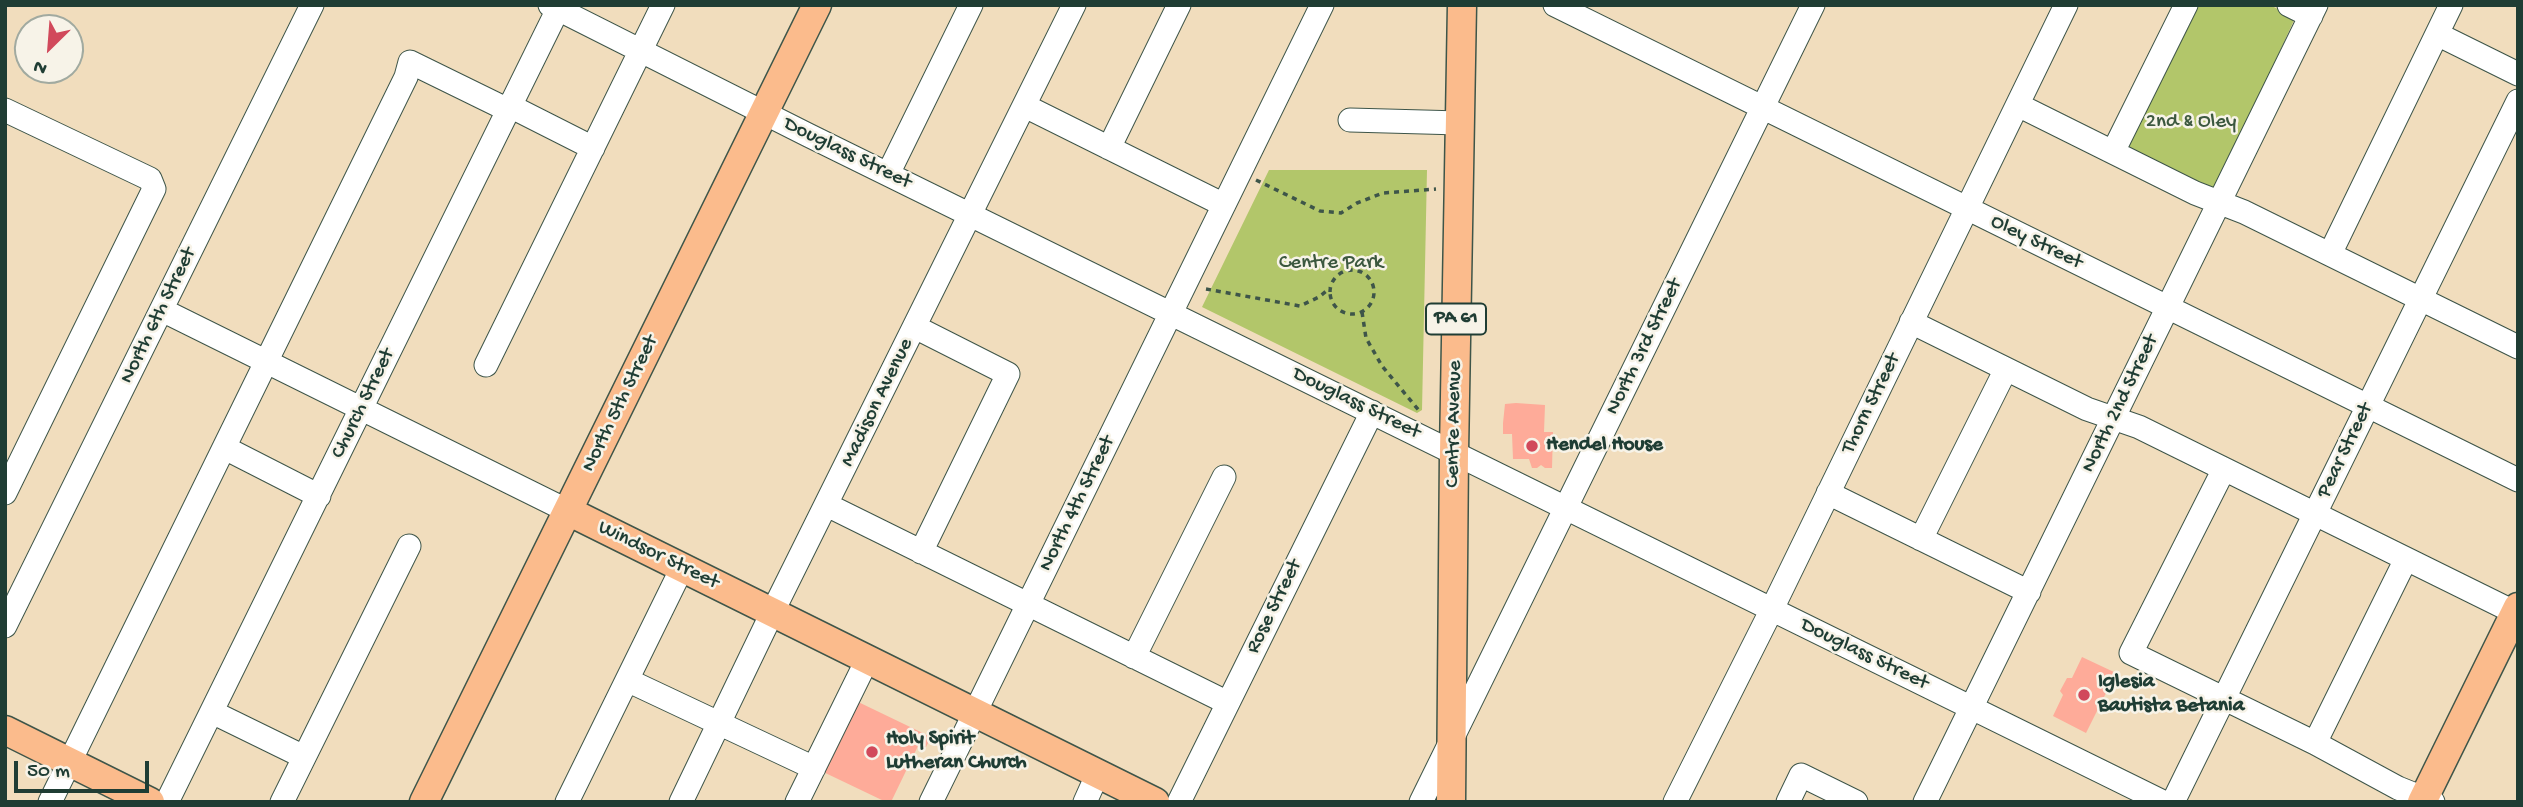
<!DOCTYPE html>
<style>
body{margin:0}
#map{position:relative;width:2523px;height:807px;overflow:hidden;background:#f1ddbd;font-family:"Gochi Hand",sans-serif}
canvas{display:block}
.frame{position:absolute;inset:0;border:7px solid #1f3d34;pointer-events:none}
.north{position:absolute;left:14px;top:14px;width:70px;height:70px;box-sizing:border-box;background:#f7f3e8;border:2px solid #a1aaa0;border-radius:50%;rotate:205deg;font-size:19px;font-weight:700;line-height:28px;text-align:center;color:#1f3d34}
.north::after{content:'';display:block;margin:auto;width:24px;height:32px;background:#d1495b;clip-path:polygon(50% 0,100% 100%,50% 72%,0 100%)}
.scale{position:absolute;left:14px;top:761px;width:135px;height:32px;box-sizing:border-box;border:4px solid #1f3d34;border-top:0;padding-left:9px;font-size:21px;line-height:24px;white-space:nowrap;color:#1f3d34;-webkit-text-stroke:5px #f7f3e8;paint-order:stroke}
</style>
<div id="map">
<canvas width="2523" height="807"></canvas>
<div class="frame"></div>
<div class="north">N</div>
<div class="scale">50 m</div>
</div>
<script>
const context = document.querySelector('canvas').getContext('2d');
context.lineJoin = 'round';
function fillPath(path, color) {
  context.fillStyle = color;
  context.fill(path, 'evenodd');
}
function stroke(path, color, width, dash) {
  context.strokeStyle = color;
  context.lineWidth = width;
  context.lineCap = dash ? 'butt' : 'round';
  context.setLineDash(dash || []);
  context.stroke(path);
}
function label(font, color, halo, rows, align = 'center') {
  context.font = font + ' "Gochi Hand",sans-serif';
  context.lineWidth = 5;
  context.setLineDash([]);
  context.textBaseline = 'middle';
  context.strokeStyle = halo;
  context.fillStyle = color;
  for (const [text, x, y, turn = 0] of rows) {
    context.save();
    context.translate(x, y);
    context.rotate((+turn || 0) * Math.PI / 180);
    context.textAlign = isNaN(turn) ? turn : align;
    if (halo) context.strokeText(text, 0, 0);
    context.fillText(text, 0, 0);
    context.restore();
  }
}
const green = new Path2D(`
 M2192,5H2270L2295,18L2214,195L2122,150Z
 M1269,170H1427L1422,410L1417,413L1202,307Z`);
const building = new Path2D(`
 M1516,403L1545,405L1544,432H1553L1552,468H1545L1541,465L1537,468H1532L1529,459H1513L1512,434H1503V423L1505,404Z
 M2082,657L2116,673L2086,733L2053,716L2063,695L2060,691L2067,678H2072Z
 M852,699L931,737L925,749L918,746L891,802H886L817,769Z`);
const path = new Path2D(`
 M1256,180L1320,211L1341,213L1357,203L1383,193L1436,189
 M1330 292a22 22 0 1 1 44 0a22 22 0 1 1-44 0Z
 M1206,289L1300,306L1319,297L1330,288
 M1362,312L1366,338L1382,366L1421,413`);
const minor = new Path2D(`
 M550,5L808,135L2163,802
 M1555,5L2518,480
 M2289,5L2311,16
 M2437,34L2518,74
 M2018,105L2195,193L2244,212L2518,347
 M510,106L593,148
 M1025,106L1224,205
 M5,110L150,179L154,189L5,493
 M1350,120L1460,123
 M1109,148L1179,5
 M2113,152L2186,5
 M888,174L971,5
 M2330,254L2451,5
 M162,310L568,511
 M1911,322L2087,409L2139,427L2518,614
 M915,327L1008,374L921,552
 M486,365L663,5
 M225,448L319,496
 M2224,469L2131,653L2315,743L2398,788L2433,802
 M1828,493L2029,592
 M827,505L1228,703
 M1921,539L2006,369
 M5,626L312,5
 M1134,657L1224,477
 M627,680L814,768
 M212,712L304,757
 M2315,743L2406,559
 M50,802L406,77L410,62L508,110
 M167,802L560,5
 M282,802L409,546
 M567,802L682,568
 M681,802L772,613L1074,5
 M797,802L867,660
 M931,802L1322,5
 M1085,802L1098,773
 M1179,802L1372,412
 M1421,802L1813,5
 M1675,802L1772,609L2066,5
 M1788,802L1801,775L1856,802
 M1925,802L2316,5
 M2173,802L2518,101`);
const major = new Path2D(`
 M568,511L1155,802
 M5,730L150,802
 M424,802L817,5
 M1451,802L1454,452L1462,5
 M2422,802L2518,607`);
const markers = [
 [1532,446,7,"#d1495b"],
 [2084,695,7,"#d1495b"],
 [872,752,7,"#d1495b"]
];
const shields = [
 [1456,319,60]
];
const shieldNames = [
 ["PA 61",1456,319]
];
const parkNames = [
 ["2nd & Oley",2191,123],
 ["Centre Park",1331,264]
];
const streetNames = [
 ["Douglass Street",847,154,26],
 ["Oley Street",2036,243,26],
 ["North 6th Street",159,316,-64],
 ["North 3rd Street",1645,347,-64],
 ["Madison Avenue",878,403,-64],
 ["Church Street",364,404,-64],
 ["North 5th Street",621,404,-64],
 ["Douglass Street",1356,404,26],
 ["Thorn Street",1872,404,-64],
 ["North 2nd Street",2121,404,-64],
 ["Centre Avenue",1455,424,-89],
 ["Pear Street",2346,451,-64],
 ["North 4th Street",1078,504,-64],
 ["Windsor Street",658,556,26],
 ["Rose Street",1275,607,-64],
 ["Douglass Street",1864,655,26]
];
const poiNames = [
 ["Hendel House",1546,446],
 ["Iglesia",2098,683],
 ["Bautista Betania",2098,707],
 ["Holy Spirit",886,740],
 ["Lutheran Church",886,764]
];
fillPath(green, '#b2c66a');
fillPath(building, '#feab99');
stroke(minor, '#3e5549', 25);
stroke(major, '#3e5549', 31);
stroke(path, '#3e5549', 3.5, [5, 5]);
stroke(minor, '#fff', 23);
stroke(major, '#fbbb8c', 28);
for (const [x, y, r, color] of markers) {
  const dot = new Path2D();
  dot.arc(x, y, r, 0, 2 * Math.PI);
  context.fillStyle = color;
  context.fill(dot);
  stroke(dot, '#f7f3e8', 2.5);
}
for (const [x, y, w] of shields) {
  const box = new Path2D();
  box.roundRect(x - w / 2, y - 15.5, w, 31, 5);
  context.fillStyle = '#f7f3e8';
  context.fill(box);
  stroke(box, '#1f3d34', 2);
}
label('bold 19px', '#1f3d34', null, shieldNames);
label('21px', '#3c583f', '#f7f3e8', parkNames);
label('21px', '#1f3d34', '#f7f3e8', streetNames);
label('bold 21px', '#1f3d34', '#f7f3e8', poiNames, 'left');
</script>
